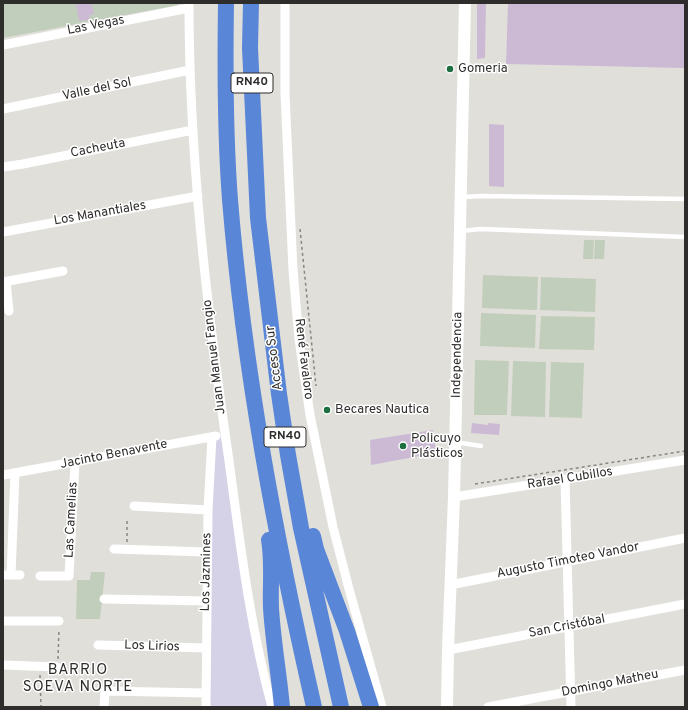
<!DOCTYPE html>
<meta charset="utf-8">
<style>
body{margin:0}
#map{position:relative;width:688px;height:710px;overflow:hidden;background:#e1dfda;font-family:Overpass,sans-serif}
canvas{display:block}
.frame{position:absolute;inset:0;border:4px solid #2e2d2b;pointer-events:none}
</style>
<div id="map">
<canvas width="688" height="710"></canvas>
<div class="frame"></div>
</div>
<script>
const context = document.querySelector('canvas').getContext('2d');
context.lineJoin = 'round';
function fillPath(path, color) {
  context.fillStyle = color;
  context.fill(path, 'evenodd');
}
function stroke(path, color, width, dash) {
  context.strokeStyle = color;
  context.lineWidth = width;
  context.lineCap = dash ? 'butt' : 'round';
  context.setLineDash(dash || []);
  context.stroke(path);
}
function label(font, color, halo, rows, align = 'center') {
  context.font = font + ' Overpass,sans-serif';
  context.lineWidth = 3;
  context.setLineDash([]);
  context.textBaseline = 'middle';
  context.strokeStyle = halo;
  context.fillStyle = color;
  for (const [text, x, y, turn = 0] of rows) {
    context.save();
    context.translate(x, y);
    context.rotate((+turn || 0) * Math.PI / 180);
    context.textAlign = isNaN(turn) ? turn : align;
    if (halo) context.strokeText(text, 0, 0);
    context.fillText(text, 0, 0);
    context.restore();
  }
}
const industrial = new Path2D(`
 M224,434L272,707H206L212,437Z`);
const green = new Path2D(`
 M3,3H178V5L3,38Z
 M584,240H594L593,259H583Z
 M595,240H605L604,259H594Z
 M483,275L538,277L537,310L482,308Z
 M541,277L596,279L595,312L540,310Z
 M481,313L536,315L535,348L480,346Z
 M541,316L595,317L594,350L539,349Z
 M475,360L509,361L507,415H474Z
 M513,361L546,362L545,417L511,416Z
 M551,362L584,363L582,418L549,417Z
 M91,572H105L100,619H76L77,580H90Z`);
const building = new Path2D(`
 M76,3H91L94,14L89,15L90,20L79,21Z
 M477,3H486L485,58L477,59Z
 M508,3H685V68L506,64Z
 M489,124L504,125V187L489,186Z
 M472,423L488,425V423L500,424L499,435L471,433Z
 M433,430L436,453L371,465L370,440Z`);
const path = new Path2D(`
 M300,229L316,386
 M475,484L685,451
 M127,542V518
 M58,659L59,629
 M40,675L41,707`);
const lane = new Path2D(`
 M462,197L482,196L685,199
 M461,231L481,229L685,237
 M455,442L481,446`);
const street = new Path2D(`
 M189,3C189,157 207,309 229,461C240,543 250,627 272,707
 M285,3V94L293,270L299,339L310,415L333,527L349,589L382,707
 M3,45L189,8
 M3,109L190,70
 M3,167L23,164L193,130
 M3,232L198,196
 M3,282L63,271
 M6,282L9,311
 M3,475L216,436
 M565,479L571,707
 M454,497L685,460
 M134,506L208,510
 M114,549L207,552
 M3,575H20
 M11,575L15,473
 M40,576H69L75,463
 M450,585L685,538
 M104,599L207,601
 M3,621H59
 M98,645L206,648
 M448,650L685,604
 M3,665L57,667
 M104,707L105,691L206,693
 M206,707L208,510L212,437
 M488,707L685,670`);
const secondary = new Path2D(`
 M447,707L448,650L454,497L465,3`);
const highway = new Path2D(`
 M226,3C225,68 225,134 230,200C244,371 276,540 314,707
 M251,3L250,48L258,218L279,394L288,455L301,528L341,707
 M313,536L316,549L347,631L371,707
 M269,540C273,563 270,586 271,608C273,641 279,674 282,707`);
const markers = [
 [450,69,4,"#1e6f40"],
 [327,410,4,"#1e6f40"],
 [403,446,4,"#1e6f40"]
];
const shields = [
 [252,83,42],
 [285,437,42]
];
const shieldNames = [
 ["RN40",252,83],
 ["RN40",285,437]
];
const streetNames = [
 ["Las Vegas",96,26,-11],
 ["Valle del Sol",97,90,-12],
 ["Cacheuta",98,149,-11],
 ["Los Manantiales",100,214,-10],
 ["Independencia",458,355,-89],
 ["Juan Manuel Fangio",215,357,-97],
 ["Acceso Sur",275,358,-97],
 ["René Favaloro",303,359,83],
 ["Jacinto Benavente",114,455,-11],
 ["Rafael Cubillos",570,479,-9],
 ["Las Camelias",72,520,-87],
 ["Augusto Timoteo Vandor",568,561,-11],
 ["Los Jazmines",207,572,-89],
 ["San Cristóbal",567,627,-11],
 ["Los Lirios",152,647,2],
 ["Domingo Matheu",610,684,-11]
];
const poiNames = [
 ["Gomeria",458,69],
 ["Becares Nautica",335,410],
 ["Policuyo",411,439],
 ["Plásticos",411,454]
];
const quarterNames = [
 ["BARRIO",78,671],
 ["SOEVA NORTE",78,688]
];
fillPath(industrial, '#d5d2e8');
fillPath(green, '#c2cebc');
fillPath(building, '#ccb9d4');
stroke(path, '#888783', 1.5, [3, 3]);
stroke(lane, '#fff', 4.5);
stroke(street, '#fff', 9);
stroke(secondary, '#fff', 12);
stroke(highway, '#5a86d8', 16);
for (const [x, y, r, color] of markers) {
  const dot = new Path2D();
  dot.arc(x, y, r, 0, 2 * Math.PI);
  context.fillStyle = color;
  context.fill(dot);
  stroke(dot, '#fff', 1.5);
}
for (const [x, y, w] of shields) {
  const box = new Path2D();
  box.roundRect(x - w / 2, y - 10, w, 20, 3);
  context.fillStyle = '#fff';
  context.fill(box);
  stroke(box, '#2e2d2b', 1);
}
label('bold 12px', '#2e2d2b', null, shieldNames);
label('13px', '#2e2d2b', '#fff', streetNames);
label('13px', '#2e2d2b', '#fff', poiNames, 'left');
context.letterSpacing = '1px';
label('15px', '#2e2d2b', '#fff', quarterNames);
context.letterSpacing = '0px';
</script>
